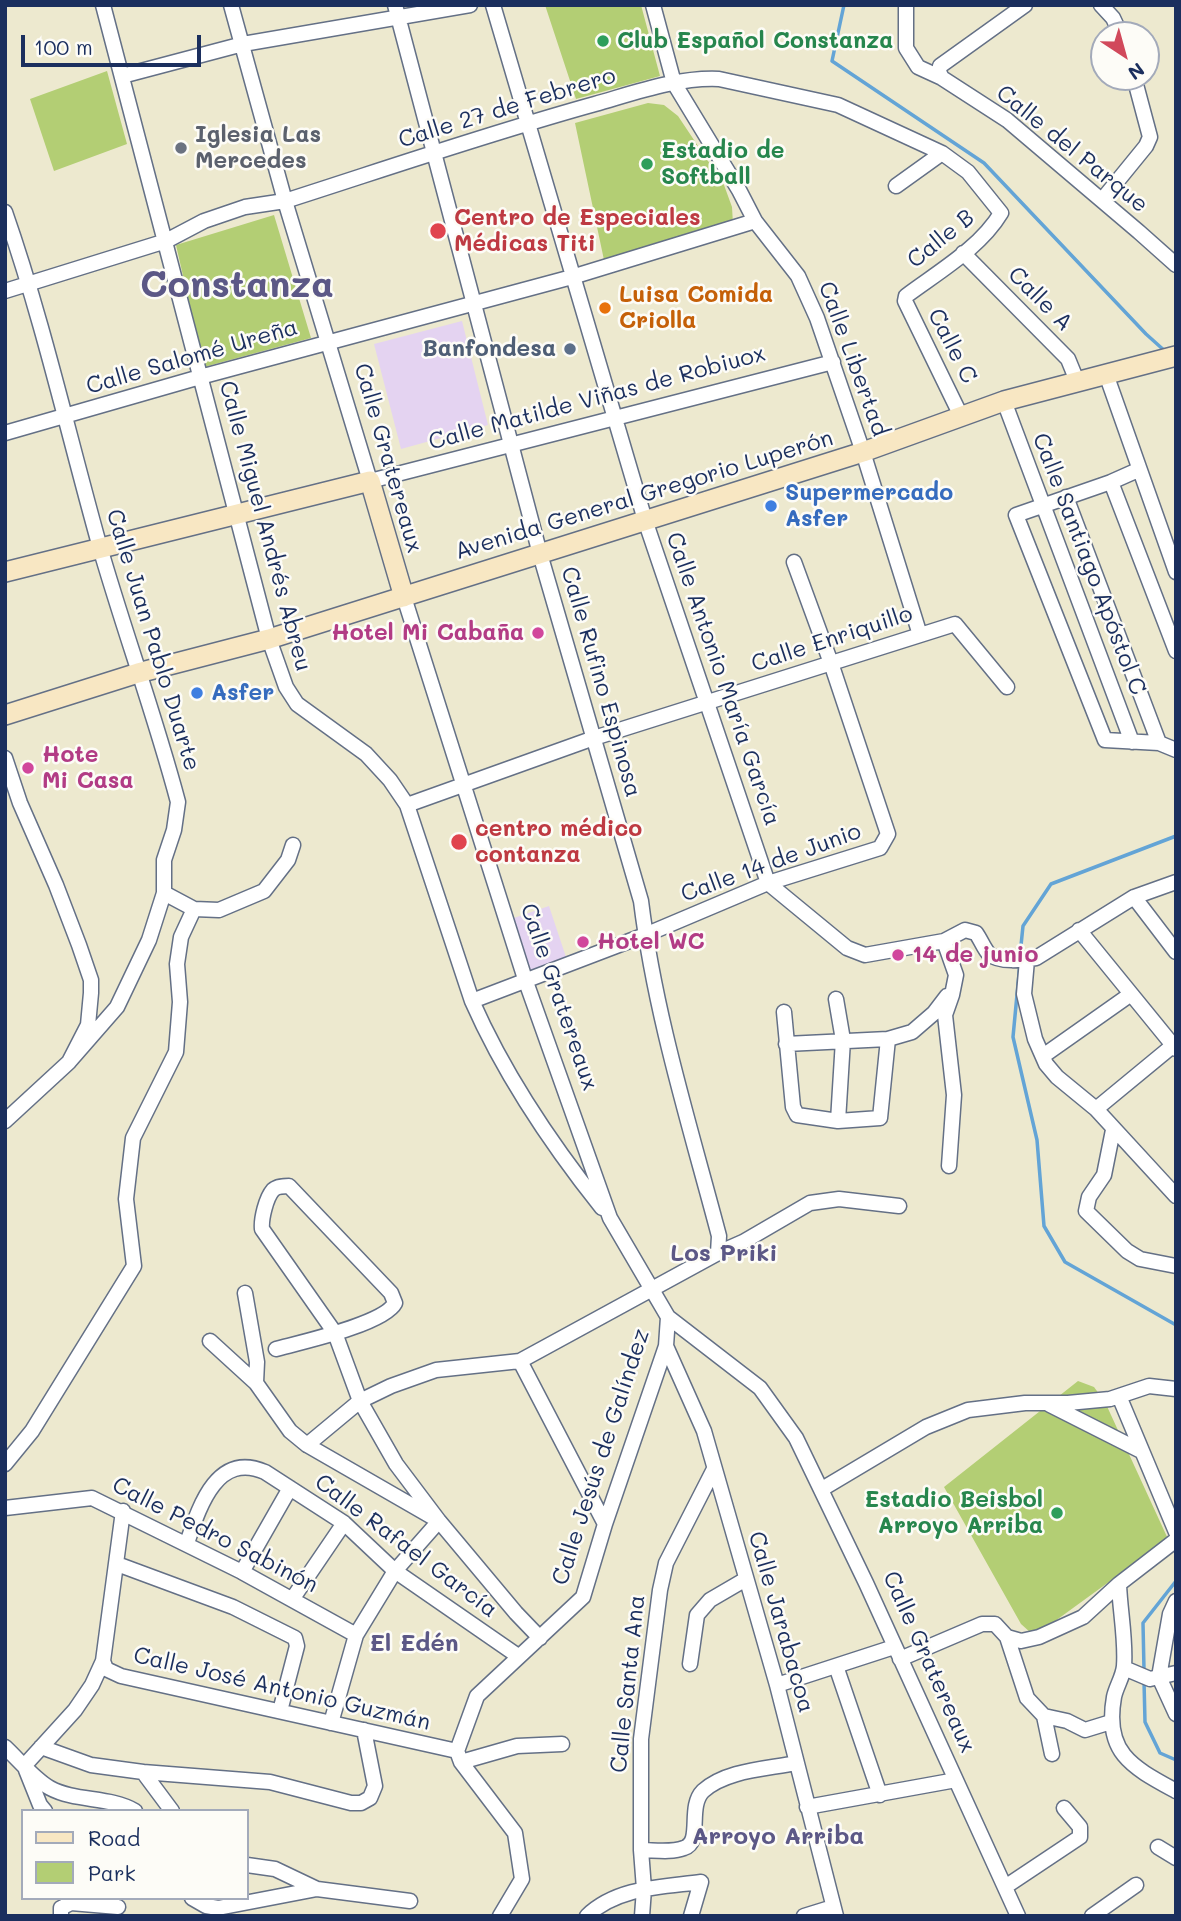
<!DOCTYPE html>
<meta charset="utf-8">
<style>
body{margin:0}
#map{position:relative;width:1181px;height:1921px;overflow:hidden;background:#ede9cf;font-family:Mali,sans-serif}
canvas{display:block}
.frame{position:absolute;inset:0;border:7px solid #1b2f5e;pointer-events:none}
.legend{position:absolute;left:21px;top:1809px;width:228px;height:91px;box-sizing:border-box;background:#fdfcf7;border:2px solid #a3aaba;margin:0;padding:9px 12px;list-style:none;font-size:21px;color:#1b2f5e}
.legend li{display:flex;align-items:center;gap:14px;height:35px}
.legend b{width:35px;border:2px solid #a3aaba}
.north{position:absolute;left:1090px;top:21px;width:70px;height:70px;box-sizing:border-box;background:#fdfcf7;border:2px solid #a3aaba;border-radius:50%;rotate:144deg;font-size:19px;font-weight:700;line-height:28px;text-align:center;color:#1b2f5e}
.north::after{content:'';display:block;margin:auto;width:24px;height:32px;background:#d1495b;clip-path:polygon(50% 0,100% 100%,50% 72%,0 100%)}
.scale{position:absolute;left:21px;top:35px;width:180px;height:32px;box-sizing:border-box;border:4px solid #1b2f5e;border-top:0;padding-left:9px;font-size:21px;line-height:24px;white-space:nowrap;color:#1b2f5e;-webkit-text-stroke:5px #fdfcf7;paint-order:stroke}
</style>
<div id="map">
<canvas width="1181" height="1921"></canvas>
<div class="frame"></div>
<ul class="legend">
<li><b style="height:9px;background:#f8e7c3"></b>Road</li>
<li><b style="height:19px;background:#b3ce74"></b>Park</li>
</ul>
<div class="north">N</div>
<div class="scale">100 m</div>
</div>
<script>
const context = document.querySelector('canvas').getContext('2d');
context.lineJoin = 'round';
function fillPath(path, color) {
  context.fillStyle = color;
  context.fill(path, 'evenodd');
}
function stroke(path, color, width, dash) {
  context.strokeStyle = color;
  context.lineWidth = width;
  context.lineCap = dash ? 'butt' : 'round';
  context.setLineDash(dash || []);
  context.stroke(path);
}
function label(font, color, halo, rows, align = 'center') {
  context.font = font + ' Mali,sans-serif';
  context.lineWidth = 5;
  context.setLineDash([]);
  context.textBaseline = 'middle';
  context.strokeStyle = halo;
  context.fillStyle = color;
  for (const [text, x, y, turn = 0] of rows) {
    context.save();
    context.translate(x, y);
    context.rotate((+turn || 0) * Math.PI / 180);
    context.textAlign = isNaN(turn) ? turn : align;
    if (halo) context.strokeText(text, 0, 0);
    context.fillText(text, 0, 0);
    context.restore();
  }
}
const built = new Path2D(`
 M462,321L488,425L401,449L374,344Z
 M549,906L567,960L528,973L511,919Z`);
const green = new Path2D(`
 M545,5H641L660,76L576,99Z
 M107,71L127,144L54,171L30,99Z
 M648,103L664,105L678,116L724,185L732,207L733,224L604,260L575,123Z
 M274,215L311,338L204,367L176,245Z
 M1078,1381L1094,1387L1105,1402L1168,1539L1051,1624L1031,1633L1021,1624L944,1487Z`);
const stream = new Path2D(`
 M844,5L832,61L984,163L1146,334L1166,352
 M1020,955L1023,926L1051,884L1176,836
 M1020,963L1013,1037L1037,1140L1044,1226L1065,1262L1176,1325
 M1144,1670L1143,1623L1176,1581
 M1144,1681L1145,1722L1160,1753L1176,1760`);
const minor = new Path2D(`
 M103,5L269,639L286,687L297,704L366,754L390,780L407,805L472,1001C505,1076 551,1144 602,1208
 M231,5L285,201L370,481L833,362
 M395,5L540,554L641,901C655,1015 690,1126 719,1236L718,1253
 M493,5L645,520L768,883L847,948L865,955L944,941L965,930L976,933C981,940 984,949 989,954C1000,963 1023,960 1036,958L1134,897L1176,882
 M653,5L674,83L739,190L755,221L798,276L817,318L863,452L920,635
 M906,5V48L918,67L942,78L1007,120L1139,232L1176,265
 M1101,5L1113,18L1121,35
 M122,76L243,44L470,5
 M942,78L939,72L940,66L1025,5
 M896,186L942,153
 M1102,200L1146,146L1150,137L1134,77
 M5,212C43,321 68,433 99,544C124,631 155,715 178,802L174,830L164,860V893L149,940L117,1007L69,1062
 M963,253L1068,359L1077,381
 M5,291L166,241L204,221L245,207L285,201C388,168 490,133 595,104C634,93 678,77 719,79L838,105L942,153L968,172L1001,213C980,248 938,272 906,296L905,301L961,416
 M1106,374L1176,572
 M1004,401L1132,742
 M5,433L200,377L572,277L755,221
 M1138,470L1111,482L1016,515L1105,740L1159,743L1176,750
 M1111,482L1176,651
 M1066,497L1159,743
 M404,597L525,979L610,1218L668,1317L760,1388L796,1438L866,1583L1018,1916
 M5,758L20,803L56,885L79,945L91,980V993L88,1025L69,1062L5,1121
 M407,805L594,738L955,624L1007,687
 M164,893L194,909L219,910L264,891L288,860L293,845
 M1134,897L1176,952
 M1079,930L1176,1049
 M944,941L956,975L952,995L945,1015L954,1095L949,1166
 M1027,960L1024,994L1035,1039L1046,1064L1057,1077L1096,1109L1176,1196
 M836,999L843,1040L838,1121
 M472,1001L645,935L768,883L880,848L888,834L831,663L794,562
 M784,1012L793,1107L797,1115L838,1121L880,1118L888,1039
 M786,1044L888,1039L912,1032L934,1013L947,996
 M1043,1056L1131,994
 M1096,1109L1176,1043
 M1113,1130L1104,1175L1089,1197L1086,1211L1127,1251L1140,1259L1176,1266
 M245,1293L257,1362L256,1383
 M210,1341L256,1383L290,1431L307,1445L439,1521L395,1571L356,1635L331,1723
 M666,1346L704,1431L777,1685L836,1916
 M276,1349C302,1342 384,1324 395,1303L391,1293L289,1186C284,1186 277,1186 273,1190C266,1198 261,1219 262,1229L335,1333L360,1401L396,1464L439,1521L516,1613L540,1638
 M520,1361L605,1524
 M1119,1396L1176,1532
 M1050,1405L1141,1451
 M307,1445L360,1401L391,1386L436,1370L520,1361L718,1253L743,1242L810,1203L839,1199L899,1206
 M5,1464L32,1431L134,1266L126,1199L133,1138L176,1052L180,1002L177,964L181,937L194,909
 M822,1489L926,1427L968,1410L1025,1403H1068L1110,1399L1149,1386L1176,1389
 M5,1508L92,1498L242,1572L356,1635
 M187,1543C199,1508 216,1451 265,1472L344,1523L395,1571L518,1656
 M117,1564L233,1607L295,1638L297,1646L280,1711
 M242,1572L290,1488
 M1119,1584C1120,1611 1126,1640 1124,1666C1123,1677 1116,1687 1114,1697C1104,1753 1132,1767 1176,1791
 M293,1598L344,1523
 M1176,1601L1170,1614L1159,1677L1176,1714
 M1007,1637L1027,1698L1044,1716L1052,1754
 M900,1659L982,1624H995L1007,1637L1021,1641L1039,1637L1083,1617L1119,1584L1176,1540
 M103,1661L106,1669L121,1676L457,1751
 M690,1664L697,1615L710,1600L746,1579
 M836,1666L880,1795
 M1124,1668L1150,1679L1176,1673
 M777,1685L894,1647
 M1044,1716L1067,1721L1085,1730L1111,1722
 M5,1747C19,1760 34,1779 50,1788C76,1802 109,1796 135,1811
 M41,1747L91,1765L143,1772L270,1782L351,1803H361L370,1798L375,1786L364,1730
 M461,1762L517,1746L562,1744
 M25,1765L75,1710L92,1685L103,1661L123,1511
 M26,1770L40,1805L45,1811
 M143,1772L172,1811
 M807,1807L956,1780
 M1158,1847L1176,1858
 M641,1850C654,1850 671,1853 684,1848C703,1842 687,1807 703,1791C726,1770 767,1769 796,1763
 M247,1865L275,1869L317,1889L410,1901
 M1005,1887L1080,1837V1827L1064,1808
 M192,1898L206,1906L218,1908L317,1889
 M61,1916V1908L71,1903L118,1907
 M500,1916L522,1879L515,1833L461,1762L457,1751L477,1696L583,1597L605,1524L666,1346L668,1317
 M587,1916C617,1887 663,1887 701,1882L691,1916
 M642,1916L644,1889L641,1850V1739L660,1590L666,1563L714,1469
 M804,1916L833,1907
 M1092,1916L1136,1885`);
const secondary = new Path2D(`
 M5,572L370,481L404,597
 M5,715L138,673L269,639L863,452L1004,401L1176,356`);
const markers = [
 [603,41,7,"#2e9e5b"],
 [181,148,7,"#6b7280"],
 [647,164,7,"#2e9e5b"],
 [438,231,9,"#e0444e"],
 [605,308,7,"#e8710a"],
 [570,349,7,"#5c6f8a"],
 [771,506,7,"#3f7fe0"],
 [538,633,7,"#d1479c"],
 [197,693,7,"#3f7fe0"],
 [28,768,7,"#d1479c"],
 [459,842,9,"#e0444e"],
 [583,942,7,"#d1479c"],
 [898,955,7,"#d1479c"],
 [1057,1513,7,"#2e9e5b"]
];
const leisureNames = [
 ["Club Español Constanza",617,41],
 ["Estadio de",661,151],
 ["Softball",661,177],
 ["Estadio Beisbol",1043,1500,"right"],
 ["Arroyo Arriba",1043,1526,"right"]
];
const streetNames = [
 ["Calle 27 de Febrero",507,108,-17],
 ["Calle del Parque",1072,149,39],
 ["Calle B",941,239,-39],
 ["Calle A",1040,299,45],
 ["Calle C",952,346,63],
 ["Calle Salomé Ureña",192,357,-16],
 ["Calle Libertad",853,359,70],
 ["Calle Matilde Viñas de Robiuox",597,398,-15],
 ["Calle Gratereaux",388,458,74],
 ["Avenida General Gregorio Luperón",644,495,-17],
 ["Calle Miguel Andrés Abreu",265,526,75],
 ["Calle Santiago Apóstol C",1089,564,69],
 ["Calle Enriquillo",832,639,-18],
 ["Calle Juan Pablo Duarte",153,640,73],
 ["Calle Antonio María García",723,679,71],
 ["Calle Rufino Espinosa",601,682,74],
 ["Calle 14 de Junio",771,863,-20],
 ["Calle Gratereaux",559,997,71],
 ["Calle Jesús de Galíndez",601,1457,-72],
 ["Calle Pedro Sabinón",215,1535,27],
 ["Calle Rafael García",406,1546,37],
 ["Calle Jarabacoa",781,1622,74],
 ["Calle Gratereaux",929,1662,66],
 ["Calle Santa Ana",628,1684,-84],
 ["Calle José Antonio Guzmán",282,1689,13]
];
const worshipNames = [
 ["Iglesia Las",195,135],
 ["Mercedes",195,161]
];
const healthNames = [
 ["Centro de Especiales",454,218],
 ["Médicas Titi",454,244],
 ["centro médico",475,829],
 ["contanza",475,855]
];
const foodNames = [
 ["Luisa Comida",619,295],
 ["Criolla",619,321]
];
const serviceNames = [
 ["Banfondesa",556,349]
];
const shopNames = [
 ["Supermercado",785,493],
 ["Asfer",785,519],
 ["Asfer",211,693]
];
const hotelNames = [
 ["Hotel Mi Cabaña",524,633,"right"],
 ["Hote",42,755],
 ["Mi Casa",42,781],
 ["Hotel WC",597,942],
 ["14 de junio",912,955]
];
const neighbourhoodNames = [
 ["Los Priki",724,1254],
 ["El Edén",414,1644],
 ["Arroyo Arriba",778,1837]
];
const townNames = [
 ["Constanza",237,286]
];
fillPath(built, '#e4d3f1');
fillPath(green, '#b3ce74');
stroke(stream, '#63a4d6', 3.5);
stroke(minor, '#647086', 17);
stroke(secondary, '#647086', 22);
stroke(minor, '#fff', 14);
stroke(secondary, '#f8e7c3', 19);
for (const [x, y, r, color] of markers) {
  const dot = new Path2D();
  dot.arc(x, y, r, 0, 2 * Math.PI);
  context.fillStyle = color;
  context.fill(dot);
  stroke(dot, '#fdfcf7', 2.5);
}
label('bold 23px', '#27864d', '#fdfcf7', leisureNames, 'left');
label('23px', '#1b2f5e', '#fdfcf7', streetNames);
label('bold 23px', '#5b616d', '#fdfcf7', worshipNames, 'left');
label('bold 23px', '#be3a42', '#fdfcf7', healthNames, 'left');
label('bold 23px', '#c56008', '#fdfcf7', foodNames, 'left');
label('bold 23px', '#4e5e75', '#fdfcf7', serviceNames, 'right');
label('bold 23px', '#366cbe', '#fdfcf7', shopNames, 'left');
label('bold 23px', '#b23c85', '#fdfcf7', hotelNames, 'left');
label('bold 24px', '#5c5886', '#fdfcf7', neighbourhoodNames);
label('bold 37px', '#5c5886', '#fdfcf7', townNames);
</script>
